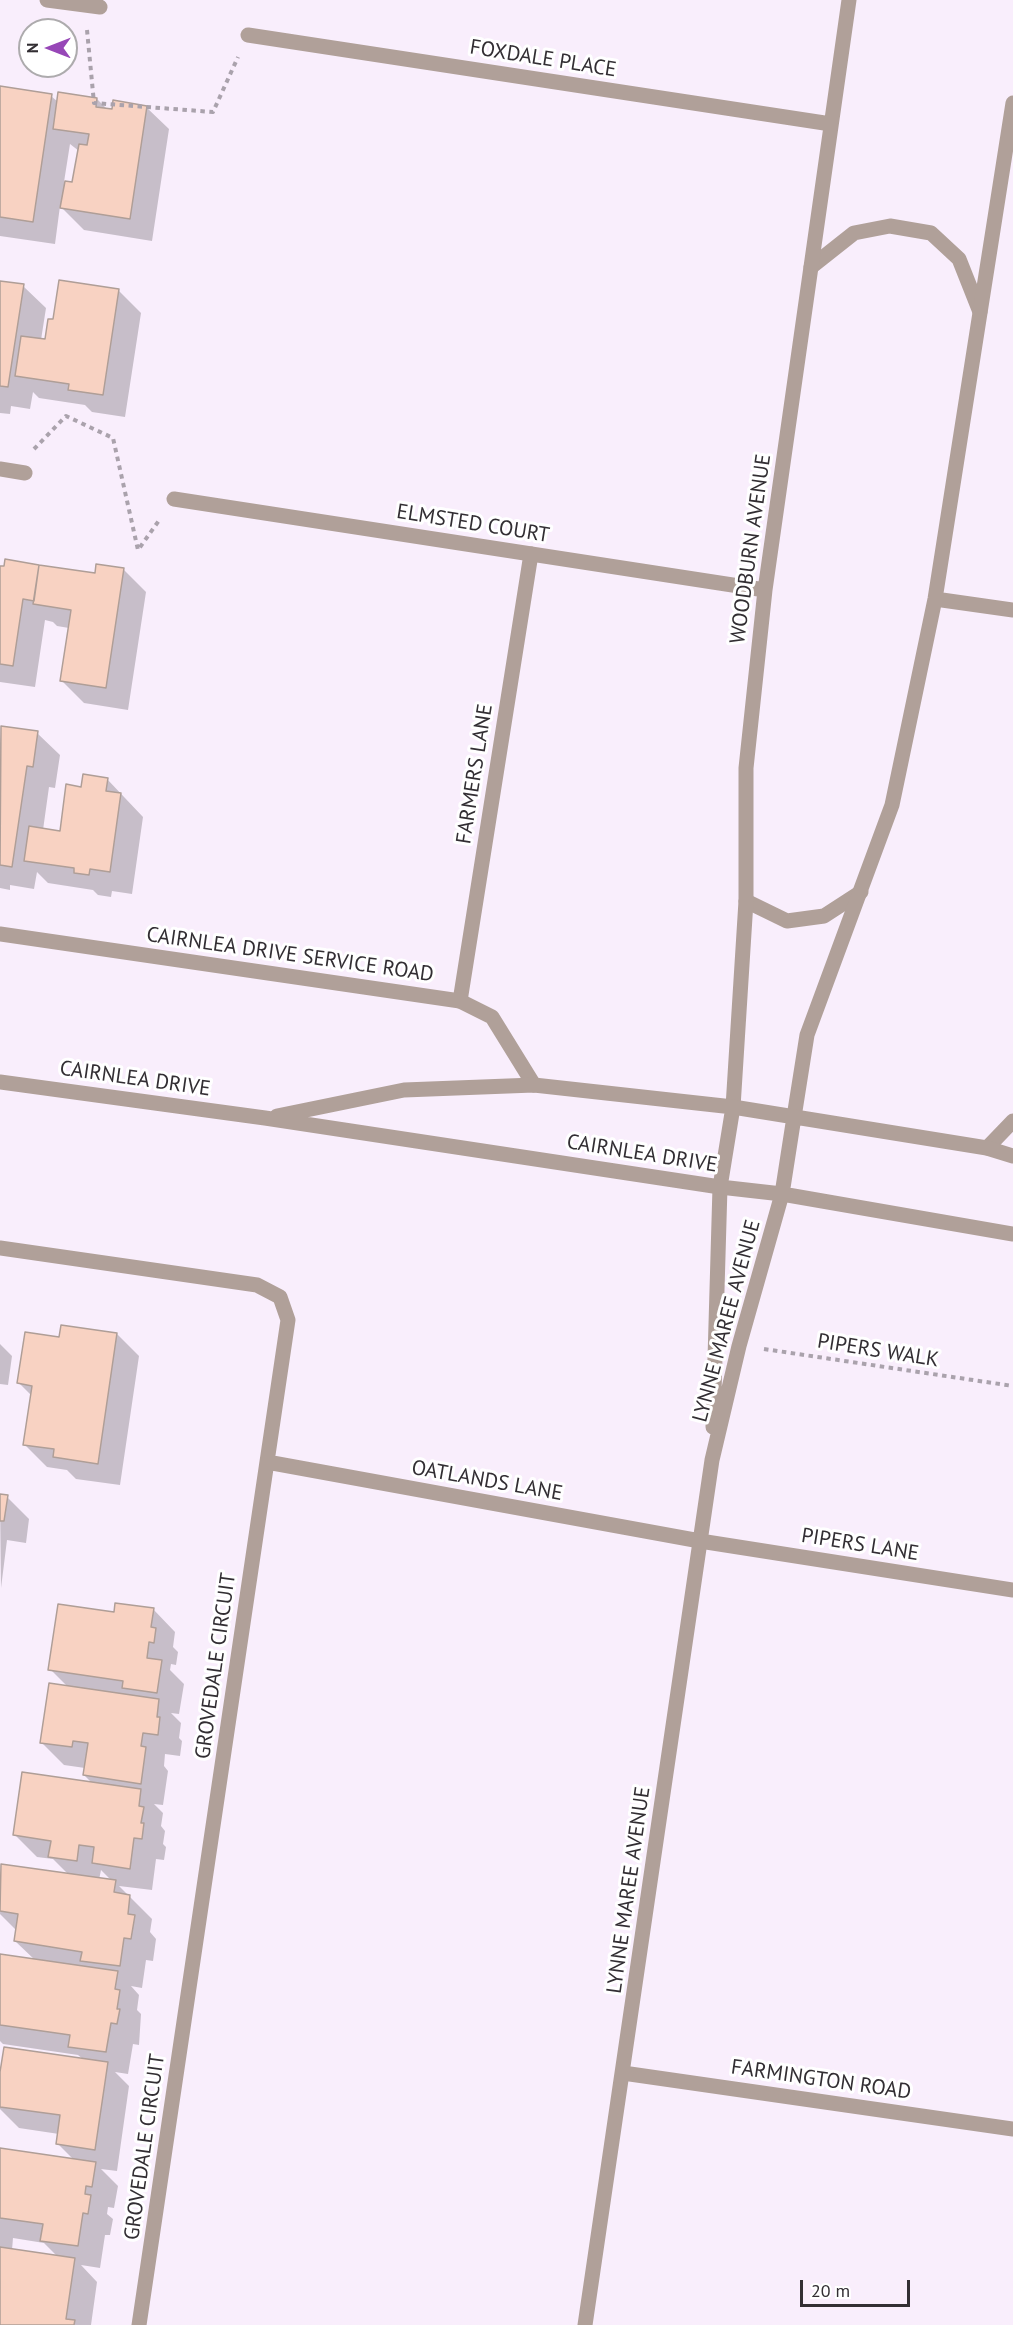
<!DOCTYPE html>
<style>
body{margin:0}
#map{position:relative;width:1013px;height:2325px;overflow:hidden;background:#f9eefc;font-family:"PT Sans",sans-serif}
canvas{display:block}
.north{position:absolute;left:18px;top:18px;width:60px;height:60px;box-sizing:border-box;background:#fff;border:2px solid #adabad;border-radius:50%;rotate:270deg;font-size:16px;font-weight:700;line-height:24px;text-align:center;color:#322e33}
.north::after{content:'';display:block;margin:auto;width:21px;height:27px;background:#9747b7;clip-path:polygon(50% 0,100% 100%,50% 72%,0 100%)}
.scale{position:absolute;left:800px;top:2280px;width:110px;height:27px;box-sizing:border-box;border:3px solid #322e33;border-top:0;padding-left:8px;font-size:18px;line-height:21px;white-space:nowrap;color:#322e33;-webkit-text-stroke:4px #fff;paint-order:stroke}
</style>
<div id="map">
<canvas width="1013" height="2325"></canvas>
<div class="north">N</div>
<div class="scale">20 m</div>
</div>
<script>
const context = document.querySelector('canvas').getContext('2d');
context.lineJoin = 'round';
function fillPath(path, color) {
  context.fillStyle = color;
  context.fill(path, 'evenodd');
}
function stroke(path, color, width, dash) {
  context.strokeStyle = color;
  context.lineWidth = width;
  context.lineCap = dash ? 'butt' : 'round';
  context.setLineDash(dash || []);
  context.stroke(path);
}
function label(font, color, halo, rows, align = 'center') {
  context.font = font + ' "PT Sans",sans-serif';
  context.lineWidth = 6;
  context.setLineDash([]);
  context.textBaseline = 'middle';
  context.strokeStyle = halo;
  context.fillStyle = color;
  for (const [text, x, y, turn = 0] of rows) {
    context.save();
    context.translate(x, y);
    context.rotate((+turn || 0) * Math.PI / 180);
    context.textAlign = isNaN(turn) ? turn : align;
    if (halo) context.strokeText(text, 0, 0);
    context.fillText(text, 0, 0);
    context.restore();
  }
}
const shadow = new Path2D(`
 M0,88L51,96L58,102L97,99L108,110L113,111L146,107L169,129L152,241L84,230L60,206L55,244L0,236ZM70,144L79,151L74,184L64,182Z
 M0,282L23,286L46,308L41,340L46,341L54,321L118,290L141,313L125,417L92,412L85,405L39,398L33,392L30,409L11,406L10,414L0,413Z
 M97,566L124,570L146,592L128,710L84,703L61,680L69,628L57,626L53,622L45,620L35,687L0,682V567L96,575Z
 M2,728L37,733L60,755L55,788L49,787L43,830L61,832L82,789L107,779L143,817L132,894L112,891L111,897L98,895L93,890L48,883L37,872L34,889L10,885V890L0,888V743Z
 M117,1334L139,1356L120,1485L76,1479L67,1470L47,1467L25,1445L32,1396L19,1383L60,1339Z
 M0,1344L12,1356L8,1385L0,1384Z
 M0,1496L7,1497L29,1519L26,1543L7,1540L1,1588Z
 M153,1609L175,1632L173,1647L178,1652L176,1665L171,1664L170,1670L184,1684L179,1714L171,1713L181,1723L179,1738L182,1741L180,1756L165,1754L164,1766L168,1771L163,1805L154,1804L163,1813L161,1826L165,1831L163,1844L166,1847L164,1860L156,1859L152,1890L119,1886L152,1919L150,1932L156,1939L153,1961L146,1960L142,1988L131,1986L139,1995L137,2010L141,2014L139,2045L133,2044L128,2074L115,2072L129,2086L117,2171L101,2169L118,2186L114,2208L108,2207L107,2214L113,2219L110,2235H105L100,2268L81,2265L97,2282L91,2325H0V2150L75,2161L58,2144L59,2134L19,2128L0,2109V2082L84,2060L78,2055L3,2044L0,2041V1956L36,1961L15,1941L17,1931L0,1914L2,1865L69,1875L53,1859L37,1857L14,1834L93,1784L84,1775L85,1768L64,1765L42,1743L68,1687L50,1669L116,1614ZM101,1870L112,1881L99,1880ZM13,2238L44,2243L58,2257L12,2250Z`);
const building = new Path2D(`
 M0,86L52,94L33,222L0,217Z
 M58,92L97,98L96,107L112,109L113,100L147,106L130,219L60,208L65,181L72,182L79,144L87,145L89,134L53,129Z
 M59,280L119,289L103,395L68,390L69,384L15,376L21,336L45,339L48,319H53Z
 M0,281L24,284L8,387L0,386Z
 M5,559L39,565L34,601L23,599L13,666L0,664V566H4Z
 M96,564L124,568L106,688L60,681L71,610L33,604L39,565L95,573Z
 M1,726L38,731L33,767L27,766L12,867L0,865Z
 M83,774L108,778L106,791L121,793L110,872L90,869L89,875L74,873V868L24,861L29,826L60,831L66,784L81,787Z
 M61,1325L117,1333L98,1464L53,1457L54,1449L23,1445L32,1386L17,1383L25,1332L59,1337Z
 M0,1494L8,1495L4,1521H0Z
 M115,1603L154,1608L151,1627L156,1628L154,1643L149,1642L147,1658L162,1660L157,1693L122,1688L123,1681L48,1670L58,1604L114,1612Z
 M49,1683L159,1699L157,1717H160L158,1735L143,1733L141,1746L146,1747L141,1784L83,1775L88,1743L73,1741L72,1747L40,1743Z
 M22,1772L141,1789L139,1806L144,1807L141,1823H144L142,1839L134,1838L130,1869L92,1863L94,1847L79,1845L77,1861L48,1857L51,1841L13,1835Z
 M1,1864L116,1880L114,1892L130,1895L128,1914L135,1915L131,1939L124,1938L120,1966L80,1961L82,1952L14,1941L18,1914L0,1911Z
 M0,1954L118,1971L115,1989L120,1990L117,2009H120L117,2024L111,2023L106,2052L68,2047L70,2035L0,2025Z
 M4,2047L108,2062L95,2150L56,2144L60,2115L0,2107V2072Z
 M0,2148L96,2162L92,2187L86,2186L85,2194L91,2195L88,2214L83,2213L78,2246L40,2241L43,2224L0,2218Z
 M0,2247L75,2258L66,2319L75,2320L74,2325H0Z`);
const path = new Path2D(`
 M87,30L94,103L213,112L238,57
 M34,449L66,416L113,438L138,550L160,519
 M764,1349L1013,1386`);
const service = new Path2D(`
 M811,267L854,233L890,226L931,233L959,259L980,312
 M746,901L787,921L824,916L861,892
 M460,1001L531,554`);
const minor = new Path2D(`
 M47,0L100,7
 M248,35L831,124
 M0,469L25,473
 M174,499L765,590
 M935,599L1013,610
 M0,934L460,1001L492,1017L534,1085
 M733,1107L746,901V768L765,590L849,0
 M794,1117L807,1035L892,805L935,599L1013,103
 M987,1148L1013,1121
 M0,1248L257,1285L280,1297L288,1320L139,2325
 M713,1427L720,1187
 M267,1462L700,1541L1013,1590
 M623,2073L1013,2129
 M585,2325L712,1460L739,1346L782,1194`);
const tertiary = new Path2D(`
 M0,1082L265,1118L720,1187L782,1194L1013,1234
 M277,1116L404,1090L534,1085L733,1107L987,1148L1013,1156
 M720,1187L733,1107
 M782,1194L794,1117`);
const streetNames = [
 ["FOXDALE PLACE",543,59,9],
 ["ELMSTED COURT",473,524,9],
 ["WOODBURN AVENUE",751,549,-82],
 ["FARMERS LANE",475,774,-81],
 ["CAIRNLEA DRIVE SERVICE ROAD",290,955,8],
 ["CAIRNLEA DRIVE",135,1079,8],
 ["CAIRNLEA DRIVE",642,1154,9],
 ["LYNNE MAREE AVENUE",727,1321,-75],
 ["PIPERS WALK",878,1351,9],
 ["OATLANDS LANE",487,1481,10],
 ["PIPERS LANE",860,1545,9],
 ["GROVEDALE CIRCUIT",216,1666,-82],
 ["LYNNE MAREE AVENUE",629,1890,-82],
 ["FARMINGTON ROAD",821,2080,8],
 ["GROVEDALE CIRCUIT",145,2147,-82]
];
fillPath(shadow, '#0003');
fillPath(building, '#f8d2c2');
stroke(building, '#af9e97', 1.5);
stroke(path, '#aaa2ac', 4, [4.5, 4.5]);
stroke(service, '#b0a099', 15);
stroke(minor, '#b0a099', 15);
stroke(tertiary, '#b0a099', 15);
label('21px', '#322e33', '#fff', streetNames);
</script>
